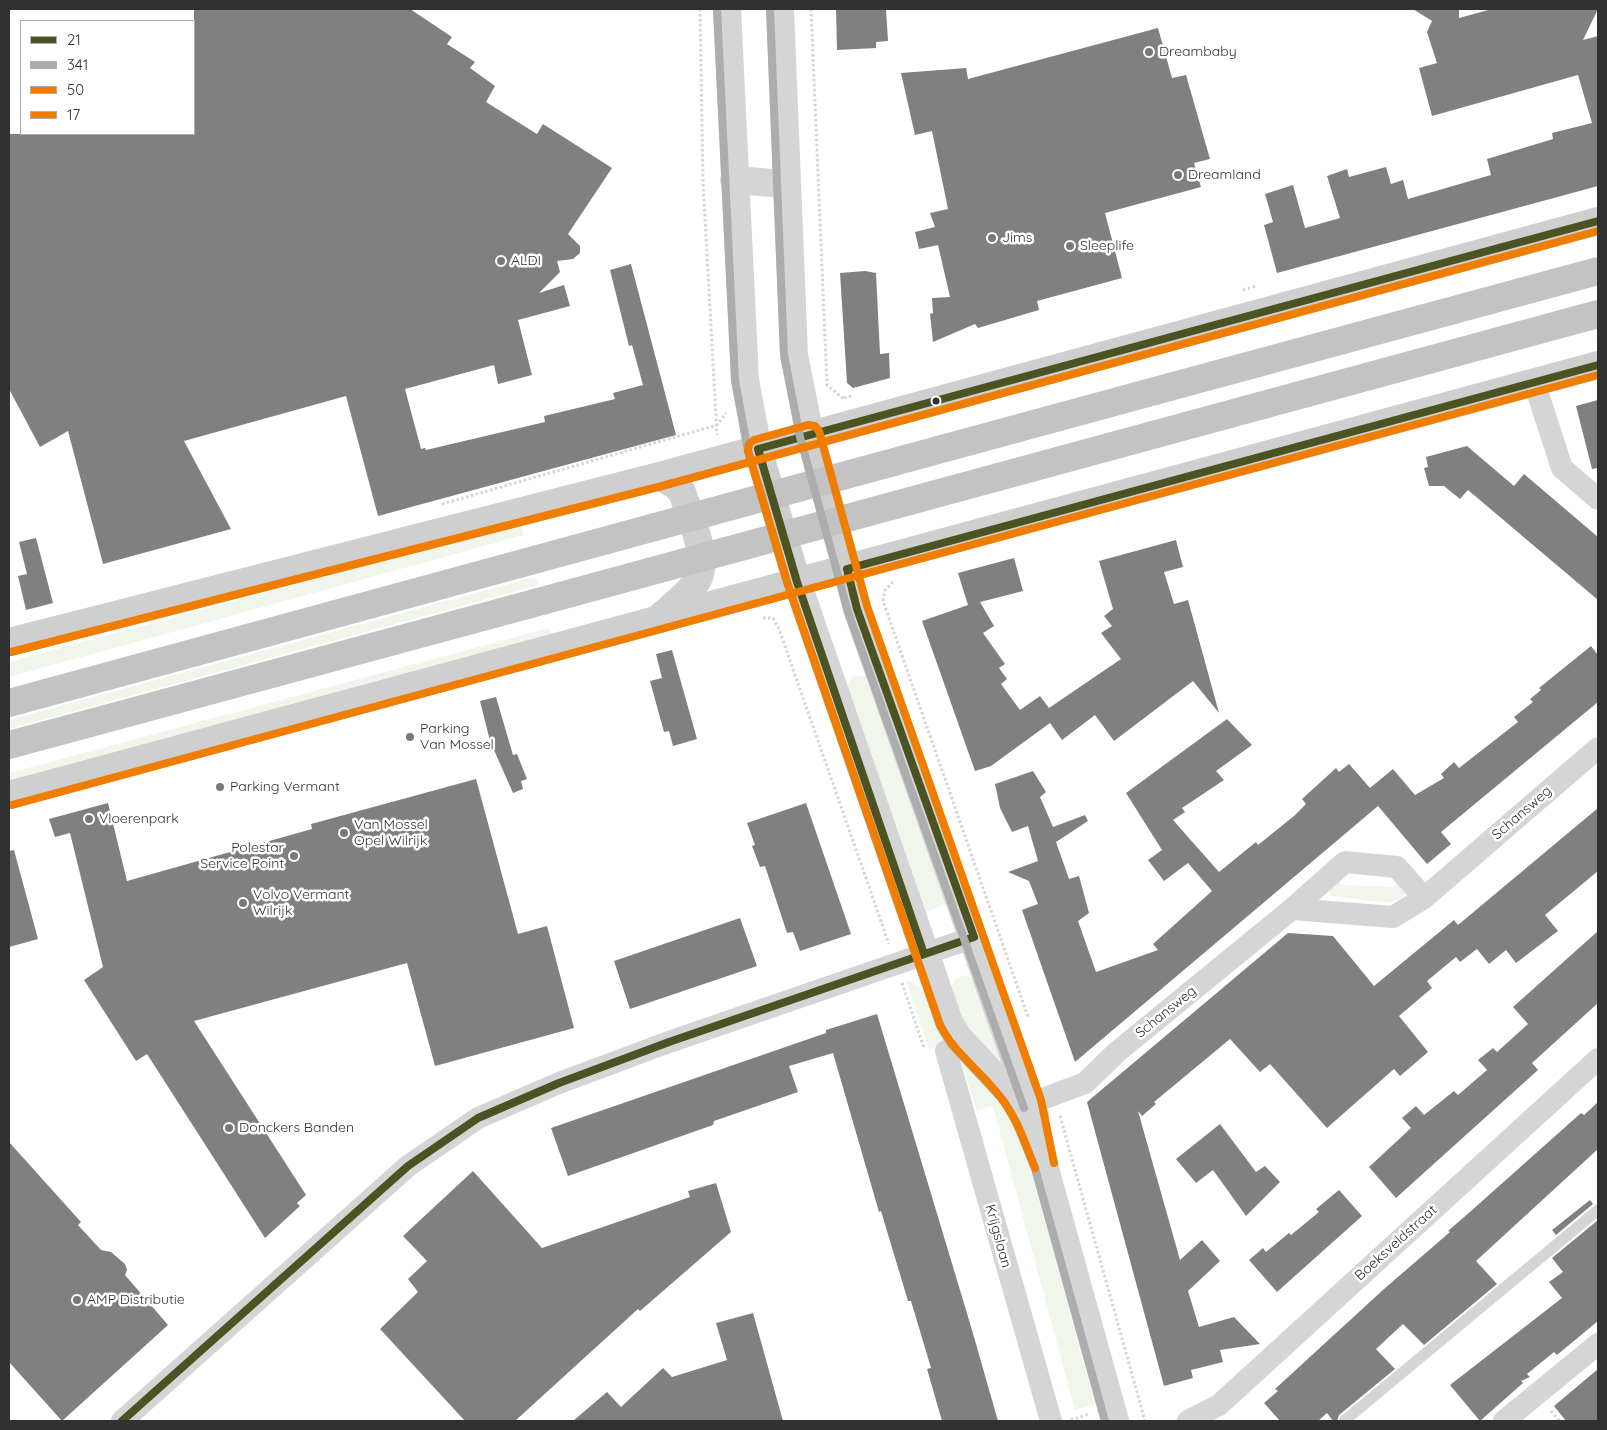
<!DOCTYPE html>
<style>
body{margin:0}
#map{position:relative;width:1607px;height:1430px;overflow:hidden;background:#fff;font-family:Quicksand,sans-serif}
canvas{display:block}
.frame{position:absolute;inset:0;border:10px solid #313131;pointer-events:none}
.legend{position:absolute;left:20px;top:20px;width:175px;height:115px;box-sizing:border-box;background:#fff;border:1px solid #adadad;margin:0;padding:6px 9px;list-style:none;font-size:15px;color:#313131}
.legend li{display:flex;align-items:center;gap:10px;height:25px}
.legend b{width:25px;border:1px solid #adadad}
</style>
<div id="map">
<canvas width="1607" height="1430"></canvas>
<div class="frame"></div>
<ul class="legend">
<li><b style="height:6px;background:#4a5321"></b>21</li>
<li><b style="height:6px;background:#adadad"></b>341</li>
<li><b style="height:6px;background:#ef7d00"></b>50</li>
<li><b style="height:6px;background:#ef7d00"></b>17</li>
</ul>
</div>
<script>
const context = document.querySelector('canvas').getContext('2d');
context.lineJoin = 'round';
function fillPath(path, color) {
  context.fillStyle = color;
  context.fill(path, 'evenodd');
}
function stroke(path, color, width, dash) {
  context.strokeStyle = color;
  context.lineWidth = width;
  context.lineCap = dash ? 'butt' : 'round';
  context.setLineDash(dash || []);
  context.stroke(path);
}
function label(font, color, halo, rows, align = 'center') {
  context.font = font + ' Quicksand,sans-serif';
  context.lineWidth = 5;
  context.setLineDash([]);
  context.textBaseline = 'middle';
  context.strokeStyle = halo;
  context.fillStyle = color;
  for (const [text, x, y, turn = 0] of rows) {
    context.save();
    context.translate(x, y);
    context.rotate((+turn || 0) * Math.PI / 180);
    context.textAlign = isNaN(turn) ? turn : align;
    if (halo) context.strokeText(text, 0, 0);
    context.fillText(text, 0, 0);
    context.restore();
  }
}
const green = new Path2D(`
 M520,524L524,535L9,677V662Z
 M535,577L538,585L9,729V720Z
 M549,628L552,638L9,784V773Z
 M854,676H864L870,679L947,904L925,912L846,687Z
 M1339,880L1340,885L1393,887L1397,884L1409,887L1401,898L1389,903L1331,896L1329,885Z
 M966,975L973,979L1020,1080L970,1040L951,986L955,979Z
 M906,980L918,986L930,1000L1016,1118L1095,1404L1075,1410L993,1106L977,1111L957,1050L946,1044L929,1049Z`);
const building = new Path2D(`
 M194,9H410L452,37L447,44L475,62L470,68L495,86L486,102L537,134L543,124L612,168L568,234L580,246V253L573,259L557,261L560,272L539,293L564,285L570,306L518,320L532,375L498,384L494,365L405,389L421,449L425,448L426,450L545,422L544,416L615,399L613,393L643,385L632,345L629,346L610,270L631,264L676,435L378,516L346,396L184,441L231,529L103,564L68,431L40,447L9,389V134H194Z
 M836,9H886L888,41L876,42V48L837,50Z
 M1413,9H1459V18L1492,9H1598L1583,40L1598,36V186L1277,273L1264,225L1273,222L1265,194L1293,185L1305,228L1340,218L1327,176L1347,169L1349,177L1386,167L1391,184L1403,180L1408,199L1491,175L1487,159L1553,139L1552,133L1592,123L1578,75L1432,116L1419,68L1437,63L1427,32L1432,21Z
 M1158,28L1172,78L1186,75L1210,159L1194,163L1201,187L1105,213L1122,278L1037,301L1039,310L978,328L975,324L933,342L930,314L933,313L932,298L950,297L938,245L919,249L915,232L935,227L930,213L948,209L932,131L915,135L901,73L966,68L968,79Z
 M865,271L876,273L880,354L889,353L890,378L853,388L847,383L840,273Z
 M1598,400V468L1592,469L1576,406Z
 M1467,446L1514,486L1524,474L1598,537V600L1468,490L1460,499L1444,486H1429L1424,468L1428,467L1426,457Z
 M36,538L53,603L26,610L18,576L27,574L19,542Z
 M1176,540L1183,567L1164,572L1174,604L1188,600L1219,713L1193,681L1114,741L1095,715L1062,740L1050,723L991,766L975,771L922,621L968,605L958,573L1014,558L1023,591L980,602L994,626L983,633L1005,664L999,668L1007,679L1001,684L1020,710L1040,696L1049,708L1121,659L1101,633L1112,626L1104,616L1113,609L1099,561Z
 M1591,646L1598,655V702L1441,832L1451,844L1427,864L1378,806L1075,1062L1022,910L1038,904L1029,881L1008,872L1038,861L1028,826L1012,832L1000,808L995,784L1033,771L1046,792L1040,797L1053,827L1085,815L1088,821L1056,842L1069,879L1079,876L1089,913L1078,921L1096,972L1158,950L1153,944L1212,891L1188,863L1164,881L1148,860L1162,850L1126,793L1227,719L1252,745L1216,771L1224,780L1182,808L1185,812L1173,820L1219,872L1256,842L1258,845L1294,816L1306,804L1302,799L1336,768L1339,772L1349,764L1370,788L1393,769L1415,795L1444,778L1441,774L1454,762L1459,768L1518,722L1514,717L1533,702L1530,699L1541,690L1539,688Z
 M672,650L697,739L673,746L669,731L664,732L650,681L662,678L656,654Z
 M496,697L513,755L517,754L527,779L521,781L523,789L513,793L490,741L480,701Z
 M476,779L518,934L547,926L574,1028L435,1066L407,963L194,1021L306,1195L297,1203L300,1206L265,1238L147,1054L136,1061L84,980L103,967L70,833L55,837L49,819L108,803L127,881L312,829L311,824Z
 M806,803L851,934L800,951L793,932L787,933L765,866L760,867L752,846L755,845L747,823Z
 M1598,808V871L1545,915L1558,931L1516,963L1506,950L1489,964L1477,949L1460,962L1456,957L1427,981L1432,988L1399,1016L1428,1052L1400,1076L1394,1069L1327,1128L1270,1064L1260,1072L1230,1039L1154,1102L1156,1104L1142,1116L1138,1111L1180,1260L1202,1240L1220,1261L1188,1291L1199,1327L1234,1317L1260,1344L1220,1350L1223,1362L1191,1370L1193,1378L1164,1386L1087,1102L1288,933L1333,936L1374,986L1454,920L1458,925Z
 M14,850L38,939L9,947V851Z
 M740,918L757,966L630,1009L614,961Z
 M1598,931V1003L1532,1063L1538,1070L1396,1198L1369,1167L1411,1128L1402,1118L1416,1106L1424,1115L1454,1091L1458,1095L1487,1070L1478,1060L1493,1048L1497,1052L1528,1024L1513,1007Z
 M877,1014L972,1330L998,1421H942L927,1369L931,1368L911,1301H908L881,1211L879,1212L833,1053L789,1066L798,1092L714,1121L713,1125L568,1176L551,1128L826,1033V1030Z
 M1598,1102V1149L1476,1261L1497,1284L1424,1345L1403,1324L1376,1349L1395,1369L1339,1415L1337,1421H1333L1327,1413L1318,1421H1280L1264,1403L1278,1391L1275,1389L1384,1289L1450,1232L1448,1231L1471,1211L1581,1113L1584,1115Z
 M1220,1124L1256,1172L1265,1166L1280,1182L1246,1216L1213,1170L1196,1183L1176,1159Z
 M9,1142L81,1222L78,1225L101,1250L111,1252L125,1264L127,1270L125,1275L168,1325L62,1421L9,1362Z
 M473,1171L542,1248L690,1197L688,1191L716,1183L731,1232L640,1311L638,1309L515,1421H465L380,1329L418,1292L408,1279L427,1261L403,1236Z
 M1339,1190L1362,1216L1277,1292L1249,1260L1263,1248L1266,1252L1289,1233L1291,1235L1319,1212L1316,1209Z
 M1590,1200L1593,1204L1556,1235L1552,1230Z
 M1598,1220V1321L1557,1355L1554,1352L1527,1374L1530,1377L1521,1381L1523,1383L1480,1421L1450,1385L1562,1298L1549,1282L1563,1272L1552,1258Z
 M753,1313L783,1421H573L607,1392L621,1407L663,1368L672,1377L727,1360L716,1323Z
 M1598,1369V1421H1566L1554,1406Z`);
const path = new Path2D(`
 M700,9L703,182L717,435
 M811,9L827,385L845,400
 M1243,290L1257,286
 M844,398L851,396
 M442,504L717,425L726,413
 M893,582L885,590L883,601L1028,1017
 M763,618H773L779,629L889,944
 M902,983L924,1048
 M1060,1116L1145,1421
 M1551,1411L1560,1421
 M1071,1420L1089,1414`);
const service = new Path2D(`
 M1344,1421L1598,1210`);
const minor = new Path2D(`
 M1534,382L1562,468L1598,499
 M1292,909L1345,862L1397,867L1424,898
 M946,1051L1051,1421
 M1032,1103L1085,1083L1117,1052L1292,909L1393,917L1424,898L1598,748
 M122,1421L408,1166L478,1118L559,1083L669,1042L974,937
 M1188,1421L1219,1405L1598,1059
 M1504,1421L1598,1344`);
const tertiary = new Path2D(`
 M727,9L745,380L758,449
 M780,9L794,355L810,435
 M734,180L786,184
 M847,569L857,609L1035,1116
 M797,582L949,1022L958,1037L1012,1095L1026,1120L1044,1165L1115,1421`);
const secondary = new Path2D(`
 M810,435L847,569
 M758,449L797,582
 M659,476L675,485L682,492C689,515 711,560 697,581C687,595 673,606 661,616
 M9,642L659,476L1598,221
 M9,795L1598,365`);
const motorway = new Path2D(`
 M1155,391L1598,271
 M9,703L655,527
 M9,745L542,601`);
const motorwayBridge = new Path2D(`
 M655,527L1155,391
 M542,601L1598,314`);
const bus1 = new Path2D(`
 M924,954L797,582L758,449L1598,221
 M122,1421L408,1166L478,1118L559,1083L669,1042L974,937L857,609L847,569L1598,365`);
const bus2 = new Path2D(`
 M717,9L735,380L748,451L788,585L940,1025L951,1044L1004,1101L1017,1124L1035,1168L1105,1421
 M770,9L784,355L800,437L848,612L1024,1108`);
const bus3 = new Path2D(`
 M11,652L662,486L1598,231
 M12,805L1598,375`);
const bus4 = new Path2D(`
 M1035,1168C1026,1146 1018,1121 1004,1102C985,1074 955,1055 940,1025L788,585L748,451L749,444L754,440L808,425L815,426L819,431L867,606L1041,1100L1054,1163`);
const markers = [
 [1149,52,5,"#797979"],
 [1178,175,5,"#797979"],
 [992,238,5,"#797979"],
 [1070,246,5,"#797979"],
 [501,261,5,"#797979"],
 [936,401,4.5,"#313131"],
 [410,737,5,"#797979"],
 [220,787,5,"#797979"],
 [89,819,5,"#797979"],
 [344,833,5,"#797979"],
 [294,856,5,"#797979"],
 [243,903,5,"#797979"],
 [229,1128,5,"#797979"],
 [77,1300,5,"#797979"]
];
const poiNames = [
 ["Dreambaby",1159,52],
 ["Dreamland",1188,175],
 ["Jims",1002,238],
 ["Sleeplife",1080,246],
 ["ALDI",511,261],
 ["Parking",420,729],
 ["Van Mossel",420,745],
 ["Parking Vermant",230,787],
 ["Vloerenpark",99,819],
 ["Van Mossel",354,825],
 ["Opel Wilrijk",354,841],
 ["Polestar",284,848,"right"],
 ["Service Point",284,864,"right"],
 ["Volvo Vermant",253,895],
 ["Wilrijk",253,911],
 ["Donckers Banden",239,1128],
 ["AMP Distributie",87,1300]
];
const streetNames = [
 ["Schansweg",1522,813,-41],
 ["Schansweg",1166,1012,-39],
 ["Krijgslaan",998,1236,75],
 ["Boeksveldstraat",1396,1243,-42]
];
fillPath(green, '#f1f6ed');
fillPath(building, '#808080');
stroke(path, '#d5d5d5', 3, [2.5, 2.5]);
stroke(service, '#d5d5d5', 11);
stroke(minor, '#d5d5d5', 22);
stroke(tertiary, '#d5d5d5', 28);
stroke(secondary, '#cfcfcf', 28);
stroke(motorway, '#c3c3c3', 28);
stroke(motorwayBridge, '#c3c3c3', 28);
stroke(bus1, '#4a5321', 8);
stroke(bus2, '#adadad', 8);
stroke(bus3, '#ef7d00', 8);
stroke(bus4, '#ef7d00', 8);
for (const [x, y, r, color] of markers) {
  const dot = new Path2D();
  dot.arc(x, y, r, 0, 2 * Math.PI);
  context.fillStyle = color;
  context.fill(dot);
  stroke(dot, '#fff', 2);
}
label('14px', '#313131', '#fff', poiNames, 'left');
label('14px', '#313131', '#fff', streetNames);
</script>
